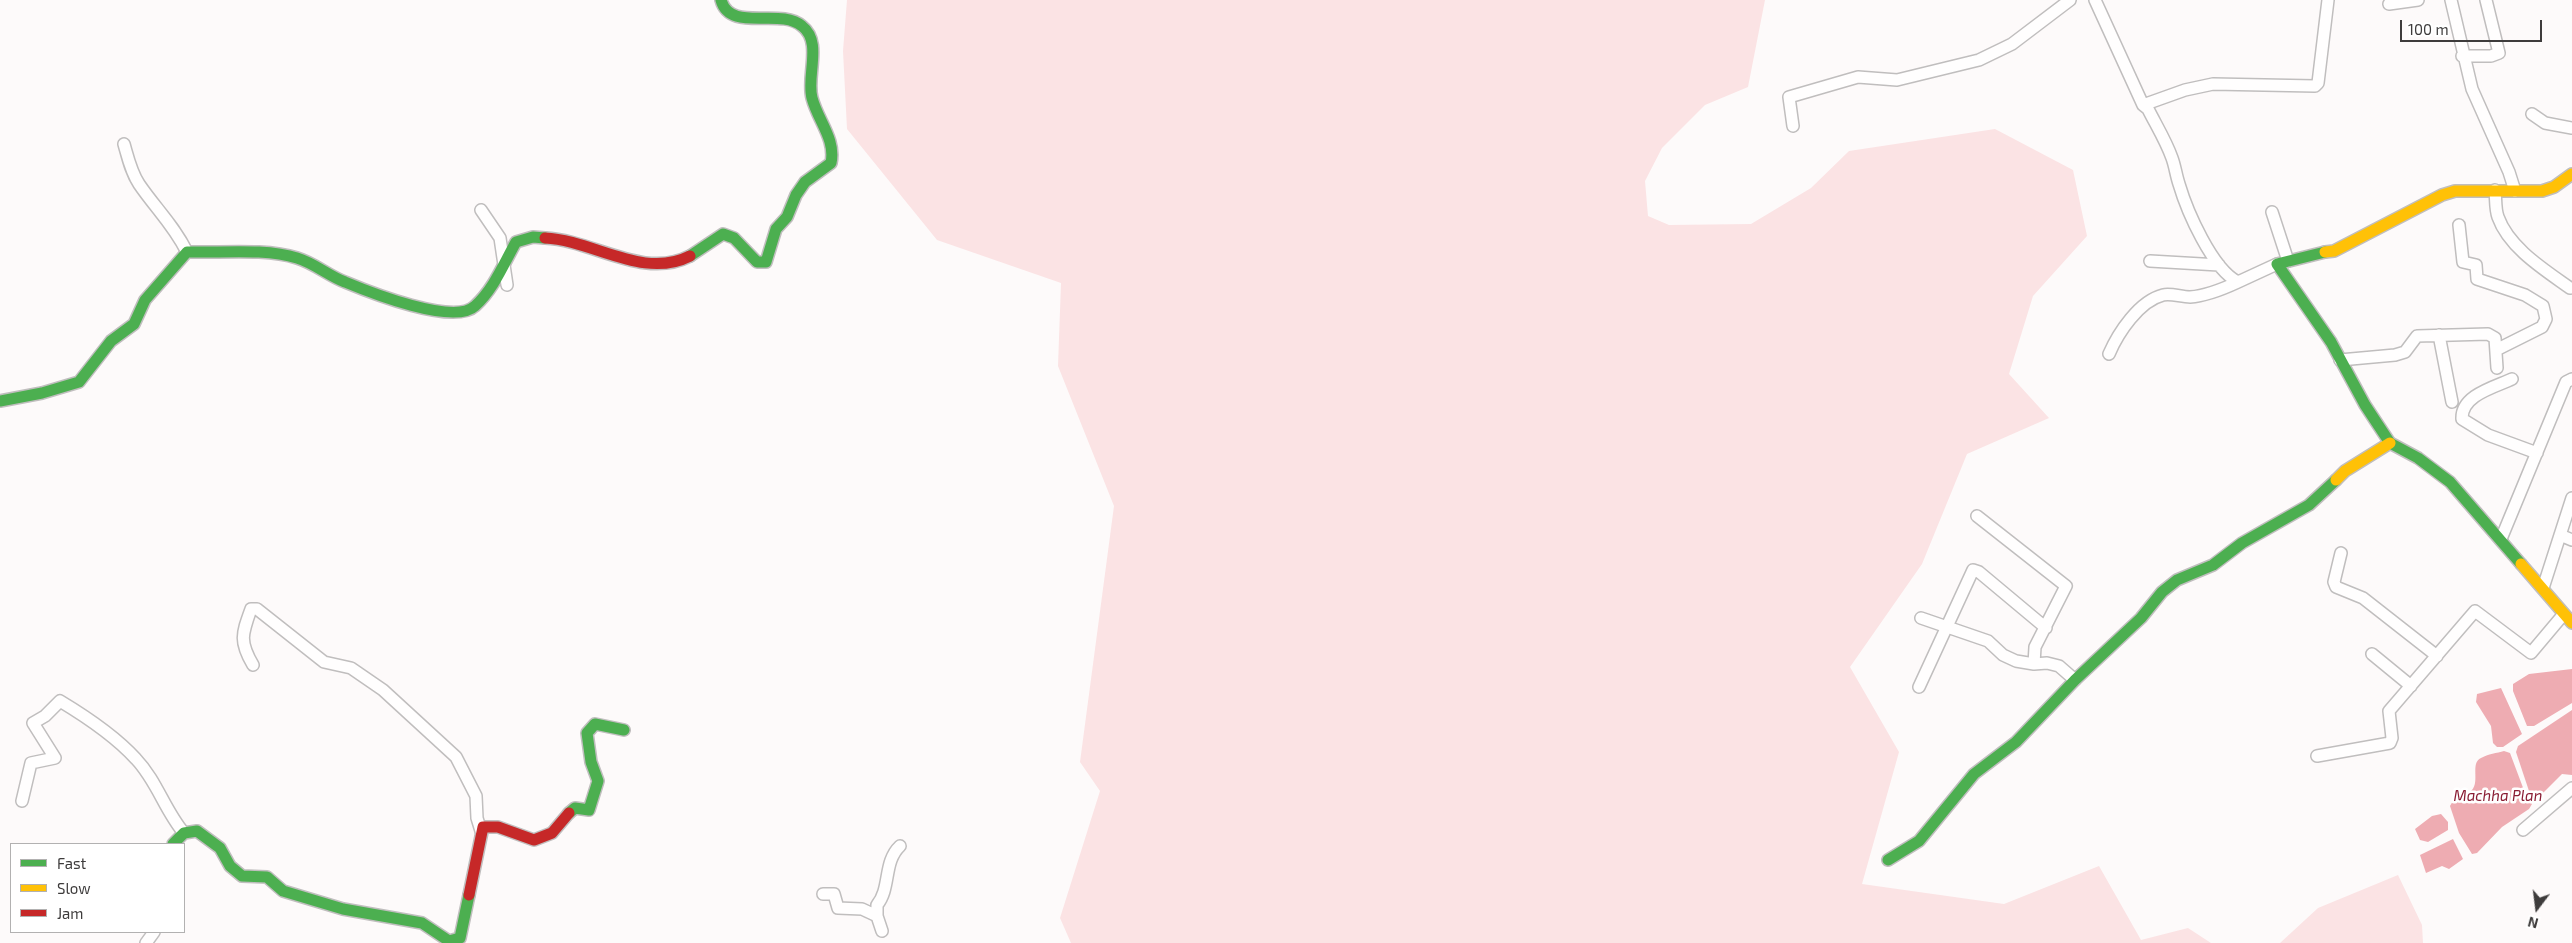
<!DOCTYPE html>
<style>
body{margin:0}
#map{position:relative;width:2572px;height:943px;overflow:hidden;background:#fdfafa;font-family:"Exo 2",sans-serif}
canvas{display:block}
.legend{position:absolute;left:10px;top:843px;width:175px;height:90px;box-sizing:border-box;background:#fff;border:1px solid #b2b1b1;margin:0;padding:6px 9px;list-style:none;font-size:15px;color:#3e3c3c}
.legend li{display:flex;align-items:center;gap:10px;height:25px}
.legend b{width:25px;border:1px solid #b2b1b1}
.north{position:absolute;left:2512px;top:883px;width:50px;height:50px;-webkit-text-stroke:4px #fff;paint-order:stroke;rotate:195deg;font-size:14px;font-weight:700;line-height:20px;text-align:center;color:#3e3c3c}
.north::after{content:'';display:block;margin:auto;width:18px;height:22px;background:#3e3c3c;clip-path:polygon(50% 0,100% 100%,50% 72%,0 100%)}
.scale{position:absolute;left:2400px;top:20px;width:142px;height:22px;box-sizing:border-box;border:2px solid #3e3c3c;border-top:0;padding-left:6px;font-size:15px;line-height:18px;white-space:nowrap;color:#3e3c3c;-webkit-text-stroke:4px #fff;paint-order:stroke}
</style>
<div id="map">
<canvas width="2572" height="943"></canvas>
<ul class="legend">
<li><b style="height:6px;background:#4caf50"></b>Fast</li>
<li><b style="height:6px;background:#ffc107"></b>Slow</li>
<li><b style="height:6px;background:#c62828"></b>Jam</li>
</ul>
<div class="north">N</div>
<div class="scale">100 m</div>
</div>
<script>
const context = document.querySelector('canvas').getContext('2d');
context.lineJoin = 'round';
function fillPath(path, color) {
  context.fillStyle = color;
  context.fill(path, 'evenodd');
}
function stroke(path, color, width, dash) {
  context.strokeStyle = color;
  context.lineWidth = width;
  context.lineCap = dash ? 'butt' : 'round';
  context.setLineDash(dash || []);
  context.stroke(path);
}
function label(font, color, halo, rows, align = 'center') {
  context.font = font + ' "Exo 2",sans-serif';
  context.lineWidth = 5;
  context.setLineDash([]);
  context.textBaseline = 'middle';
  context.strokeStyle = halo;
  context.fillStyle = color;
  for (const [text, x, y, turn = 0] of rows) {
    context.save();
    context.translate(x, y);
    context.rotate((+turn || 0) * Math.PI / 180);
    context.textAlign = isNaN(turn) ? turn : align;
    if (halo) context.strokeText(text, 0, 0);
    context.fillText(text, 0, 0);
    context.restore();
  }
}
const green = new Path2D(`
 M847,0H1765L1748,87L1705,105L1662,148L1645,181L1648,216L1669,225L1751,224L1811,188L1849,151L1995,129L2073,170L2087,236L2033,296L2009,374L2049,418L1967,454L1922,564L1850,667L1899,752L1862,884L2004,904L2099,866L2141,940L2188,928L2211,943H1071L1060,918L1100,791L1080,762L1114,506L1058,366L1061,283L937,240L847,129L843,51Z
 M2398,875L2422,925L2423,943H2280L2318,908Z`);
const water = new Path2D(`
 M2572,669V703L2534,726H2527L2513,691V684L2529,674Z
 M2501,688L2522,734L2503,747H2497L2493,743L2491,726L2476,702L2477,694Z
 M2572,710V775L2562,774L2542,794L2534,797L2529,791L2516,752L2518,746Z
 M2504,751L2510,753L2525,793L2532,804L2529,809L2502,827L2477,853L2472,854L2459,833L2450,806C2454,797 2465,798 2472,790C2480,781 2470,763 2481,758C2488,754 2497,753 2504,751Z
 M2441,814L2448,822V830L2428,842L2420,840L2415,829L2432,816Z
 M2453,839L2463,859L2449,869L2442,866L2426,873L2420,855Z`);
const street = new Path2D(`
 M2095,0L2143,105L2148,109C2156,125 2166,141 2172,158C2175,166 2176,175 2179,184C2187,211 2212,269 2238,282L2277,264
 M2451,0L2472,89L2509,172L2515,191
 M2389,4L2418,0
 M2462,56H2491L2499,53L2486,0
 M2143,105L2185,90L2213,84L2315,86L2318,83L2328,0
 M2532,114L2545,123L2572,128
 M1793,126L1789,97L1858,77L1897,80L1979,60L2012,44L2070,0
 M124,144C128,158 131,172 139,184C156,209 173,224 187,252
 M2495,190C2496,199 2495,209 2498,217C2509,248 2545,270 2570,288
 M481,210L500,238L507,285
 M2272,212L2288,261
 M2459,225L2463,262L2476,265L2477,279L2525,295L2543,306L2546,319L2542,327L2496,350
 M2150,261L2219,265
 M2439,335L2452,402
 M2109,354C2118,333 2139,301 2163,295C2171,293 2181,297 2190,297C2206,296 2223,289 2238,282
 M2340,360L2395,355L2405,352L2417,336L2488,334L2495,338L2497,368
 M2512,379C2495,387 2461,395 2462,419L2488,435L2537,453
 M1977,516L2066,586L2035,647L2034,664
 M2560,535L2572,540
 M2501,539L2566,382L2572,379
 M2341,553L2334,582L2336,587L2363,598L2437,656
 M2543,588L2572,498
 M1921,618L1988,641L2003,655L2016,661L2034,664L2047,663L2059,666L2075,680
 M2372,654L2411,686
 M253,665C239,641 242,634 251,609H257L324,662L351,668L383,690L456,757L476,796L477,818L481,831
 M1919,687L1973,570L1979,572L2046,628
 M2317,756L2390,743L2392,738L2389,711L2475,611L2531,653L2563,615
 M22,801L31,763L55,758L33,723L45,716L60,701C85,716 116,737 136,759C157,781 165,811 184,833
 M2523,830L2572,788
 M823,894H834L838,908L862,909L877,916
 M882,931L877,916V905C891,888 883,862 900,846
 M146,943L154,932`);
const fast = new Path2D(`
 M2325,252L2277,264L2331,342L2365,405L2390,443L2418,458L2450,482L2521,564
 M690,256L723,234L734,238L757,262H766L776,229L787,217L796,195L805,182L831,163C836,139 818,121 812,98C806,76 823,42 802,26C780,7 730,33 721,0
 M0,401L42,393L79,382L111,341L134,324L145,300L187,252C221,253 265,248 297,258C314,263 329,276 345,282C369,292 454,326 475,306C494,289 504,263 516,242L533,237L545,238
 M569,813L575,808L589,810L598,781L591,762L587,733L595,724L624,730
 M173,844L184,833L197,831L220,848L230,866L242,876L267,877L283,891L343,909L422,923L449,941L460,938L469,895
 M1888,860L1919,841L1974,774L2016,742L2075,680L2141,618L2162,592L2177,580L2213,565L2242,543L2309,505L2336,480`);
const slow = new Path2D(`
 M2325,252L2334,251L2442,195L2455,191H2542L2554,187L2572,174
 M2336,480L2345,471L2390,443
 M2521,564L2572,623`);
const jam = new Path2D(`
 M545,238C593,240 643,280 690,256
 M469,895L483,827H498L534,840L552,833L569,813`);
const waterNames = [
 ["Machha Plan",2498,796]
];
fillPath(green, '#fbe3e4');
fillPath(water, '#eeacb2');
stroke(street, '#c0bebe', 14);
stroke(fast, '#c0bebe', 14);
stroke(slow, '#c0bebe', 14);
stroke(jam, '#c0bebe', 14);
stroke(street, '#fffefe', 11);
stroke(fast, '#4caf50', 11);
stroke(slow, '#ffc107', 11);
stroke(jam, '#c62828', 11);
label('italic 15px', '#8a1d34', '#fff', waterNames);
</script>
